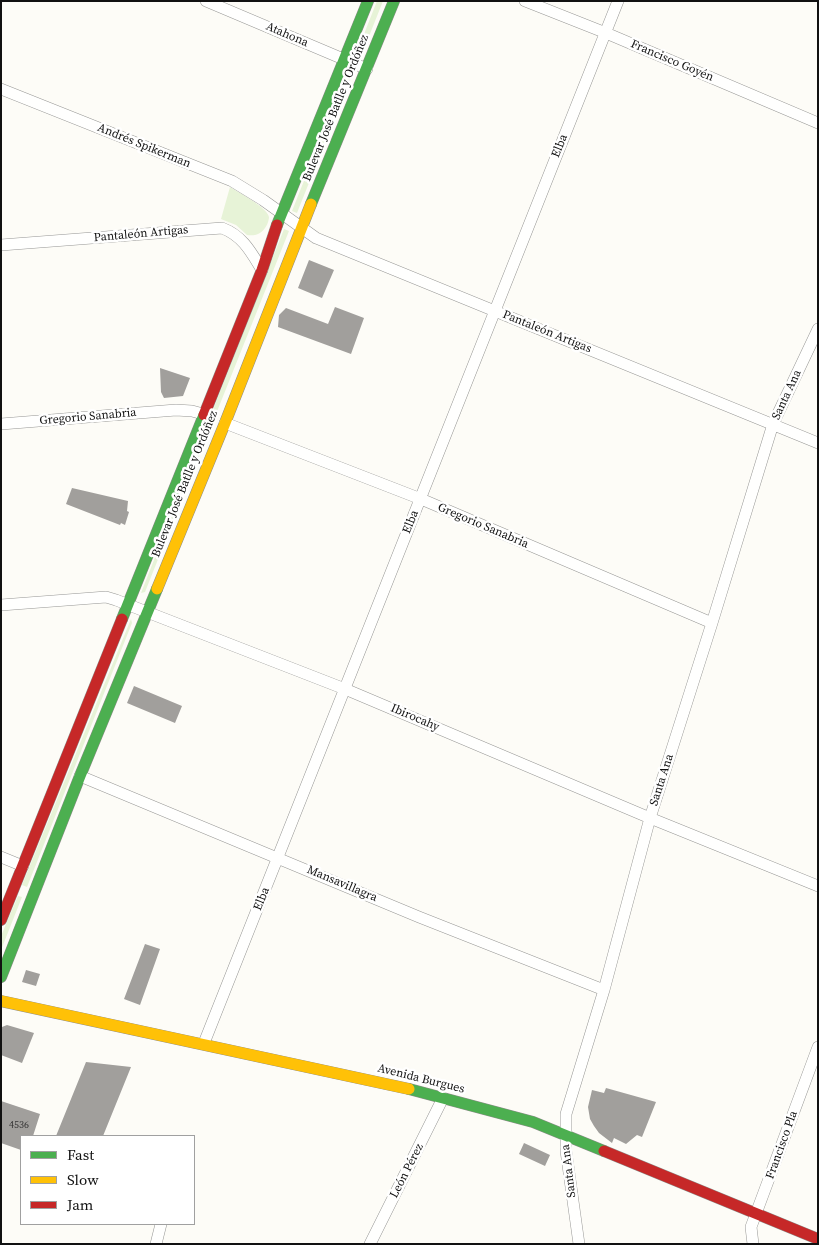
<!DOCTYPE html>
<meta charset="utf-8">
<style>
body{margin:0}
#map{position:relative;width:819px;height:1245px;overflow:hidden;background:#fdfcf7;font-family:"Source Serif 4",serif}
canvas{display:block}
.frame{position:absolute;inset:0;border:2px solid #111;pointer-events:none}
.legend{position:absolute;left:20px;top:1135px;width:175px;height:90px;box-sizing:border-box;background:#fff;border:1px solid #a0a0a0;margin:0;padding:6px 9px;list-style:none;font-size:15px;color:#111}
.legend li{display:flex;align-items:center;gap:10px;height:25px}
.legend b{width:25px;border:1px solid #a0a0a0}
</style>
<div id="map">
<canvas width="819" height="1245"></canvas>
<div class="frame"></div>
<ul class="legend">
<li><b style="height:6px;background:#4caf50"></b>Fast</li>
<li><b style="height:6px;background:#ffc107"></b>Slow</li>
<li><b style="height:6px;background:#c62828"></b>Jam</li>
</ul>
</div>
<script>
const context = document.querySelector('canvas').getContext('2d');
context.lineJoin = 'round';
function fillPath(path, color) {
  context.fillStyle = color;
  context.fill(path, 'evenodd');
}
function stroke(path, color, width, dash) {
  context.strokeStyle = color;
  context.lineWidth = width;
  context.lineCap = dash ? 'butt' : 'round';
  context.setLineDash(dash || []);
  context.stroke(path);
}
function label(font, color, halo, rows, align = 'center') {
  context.font = font + ' "Source Serif 4",serif';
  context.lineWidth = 5;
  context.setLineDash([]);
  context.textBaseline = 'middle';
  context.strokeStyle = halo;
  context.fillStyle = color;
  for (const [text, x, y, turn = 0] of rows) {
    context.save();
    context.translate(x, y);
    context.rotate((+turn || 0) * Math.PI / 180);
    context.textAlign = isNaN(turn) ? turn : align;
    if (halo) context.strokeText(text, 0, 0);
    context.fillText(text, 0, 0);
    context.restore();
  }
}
const green = new Path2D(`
 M377,1H383L362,54L357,52Z
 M348,70L353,72L297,213L292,211Z
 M230,187C239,193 267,207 269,217C269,220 267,226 265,228C260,235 254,236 247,235L236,225L221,219Z
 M284,229L289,231L145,592L141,593Z
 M131,619L132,623L27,887L22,885Z
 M18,896L22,897L1,950V936Z`);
const building = new Path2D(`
 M309,260L334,270L322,298L298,288Z
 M335,307L364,318L351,354L278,327L279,315L286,308L328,324Z
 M160,368L190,378L183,396L164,398L161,392Z
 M72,488L128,501L127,511L129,512L125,525L121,523L120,525L66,504Z
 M134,686L182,706L175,723L127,703Z
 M145,944L160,949L140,1005L124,999Z
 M26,970L40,974L36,986L22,982Z
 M7,1025L34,1033L22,1063L1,1055V1030L2,1027Z
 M86,1062L131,1067L103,1136H56Z
 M606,1088L656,1102L642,1137L637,1135L626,1144L614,1138L612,1143L599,1133L594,1126L590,1119L588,1107L592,1090L604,1093Z
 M1,1101L40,1114L33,1136H21V1150L1,1143Z
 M524,1143L550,1155L545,1166L519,1154Z`);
const street = new Path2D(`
 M206,1L367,69
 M525,1L606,33L818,123
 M1,89L232,181L263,200L316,238L818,443
 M1,245L222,228C243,236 251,252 262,270
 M225,423L421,499L712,623
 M1,424L176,410L192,411L203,414
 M1,605L106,597L116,600L345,689L650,818L818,886
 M80,776L419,917L604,990
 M1,857L23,866
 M204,1043L618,1
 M156,1244L161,1224
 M370,1244L443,1098
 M579,1244L566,1151V1114L604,990L650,818L712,623L773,424L818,329
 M753,1244L751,1227L818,1047`);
const fast = new Path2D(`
 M311,204L394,1
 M277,225L368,1
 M122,619L204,415
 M1,977L80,776L157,589
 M409,1089L533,1122L604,1151`);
const slow = new Path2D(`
 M157,589L225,423L311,204
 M1,1001L409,1089`);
const jam = new Path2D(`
 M204,415L262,270L277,225
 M1,920L122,619
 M604,1151L818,1239`);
const numberNames = [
 ["4536",19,1125]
];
const streetNames = [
 ["Atahona",287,35,23],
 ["Francisco Goyén",672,61,23],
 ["Bulevar José Batlle y Ordóñez",336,108,-68],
 ["Andrés Spikerman",144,146,22],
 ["Elba",560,146,-68],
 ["Pantaleón Artigas",141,234,-5],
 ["Pantaleón Artigas",547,332,22],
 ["Santa Ana",787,395,-65],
 ["Gregorio Sanabria",88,417,-5],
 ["Bulevar José Batlle y Ordóñez",185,484,-68],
 ["Elba",411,522,-68],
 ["Gregorio Sanabria",483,526,23],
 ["Ibirocahy",415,718,23],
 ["Santa Ana",662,780,-72],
 ["Mansavillagra",342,884,23],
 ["Elba",262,899,-68],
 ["Avenida Burgues",421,1079,14],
 ["Francisco Pla",782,1145,-70],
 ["León Pérez",407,1171,-63],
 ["Santa Ana",569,1171,-97]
];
fillPath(green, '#e7f3d7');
fillPath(building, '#a19f9c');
stroke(street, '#979795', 12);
stroke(fast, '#8e8d8b', 12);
stroke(slow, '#8e8d8b', 12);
stroke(jam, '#8e8d8b', 12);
stroke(street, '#fffffe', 11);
stroke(fast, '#4caf50', 11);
stroke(slow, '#ffc107', 11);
stroke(jam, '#c62828', 11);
label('10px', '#353434', null, numberNames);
label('12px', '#111', '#fff', streetNames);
</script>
